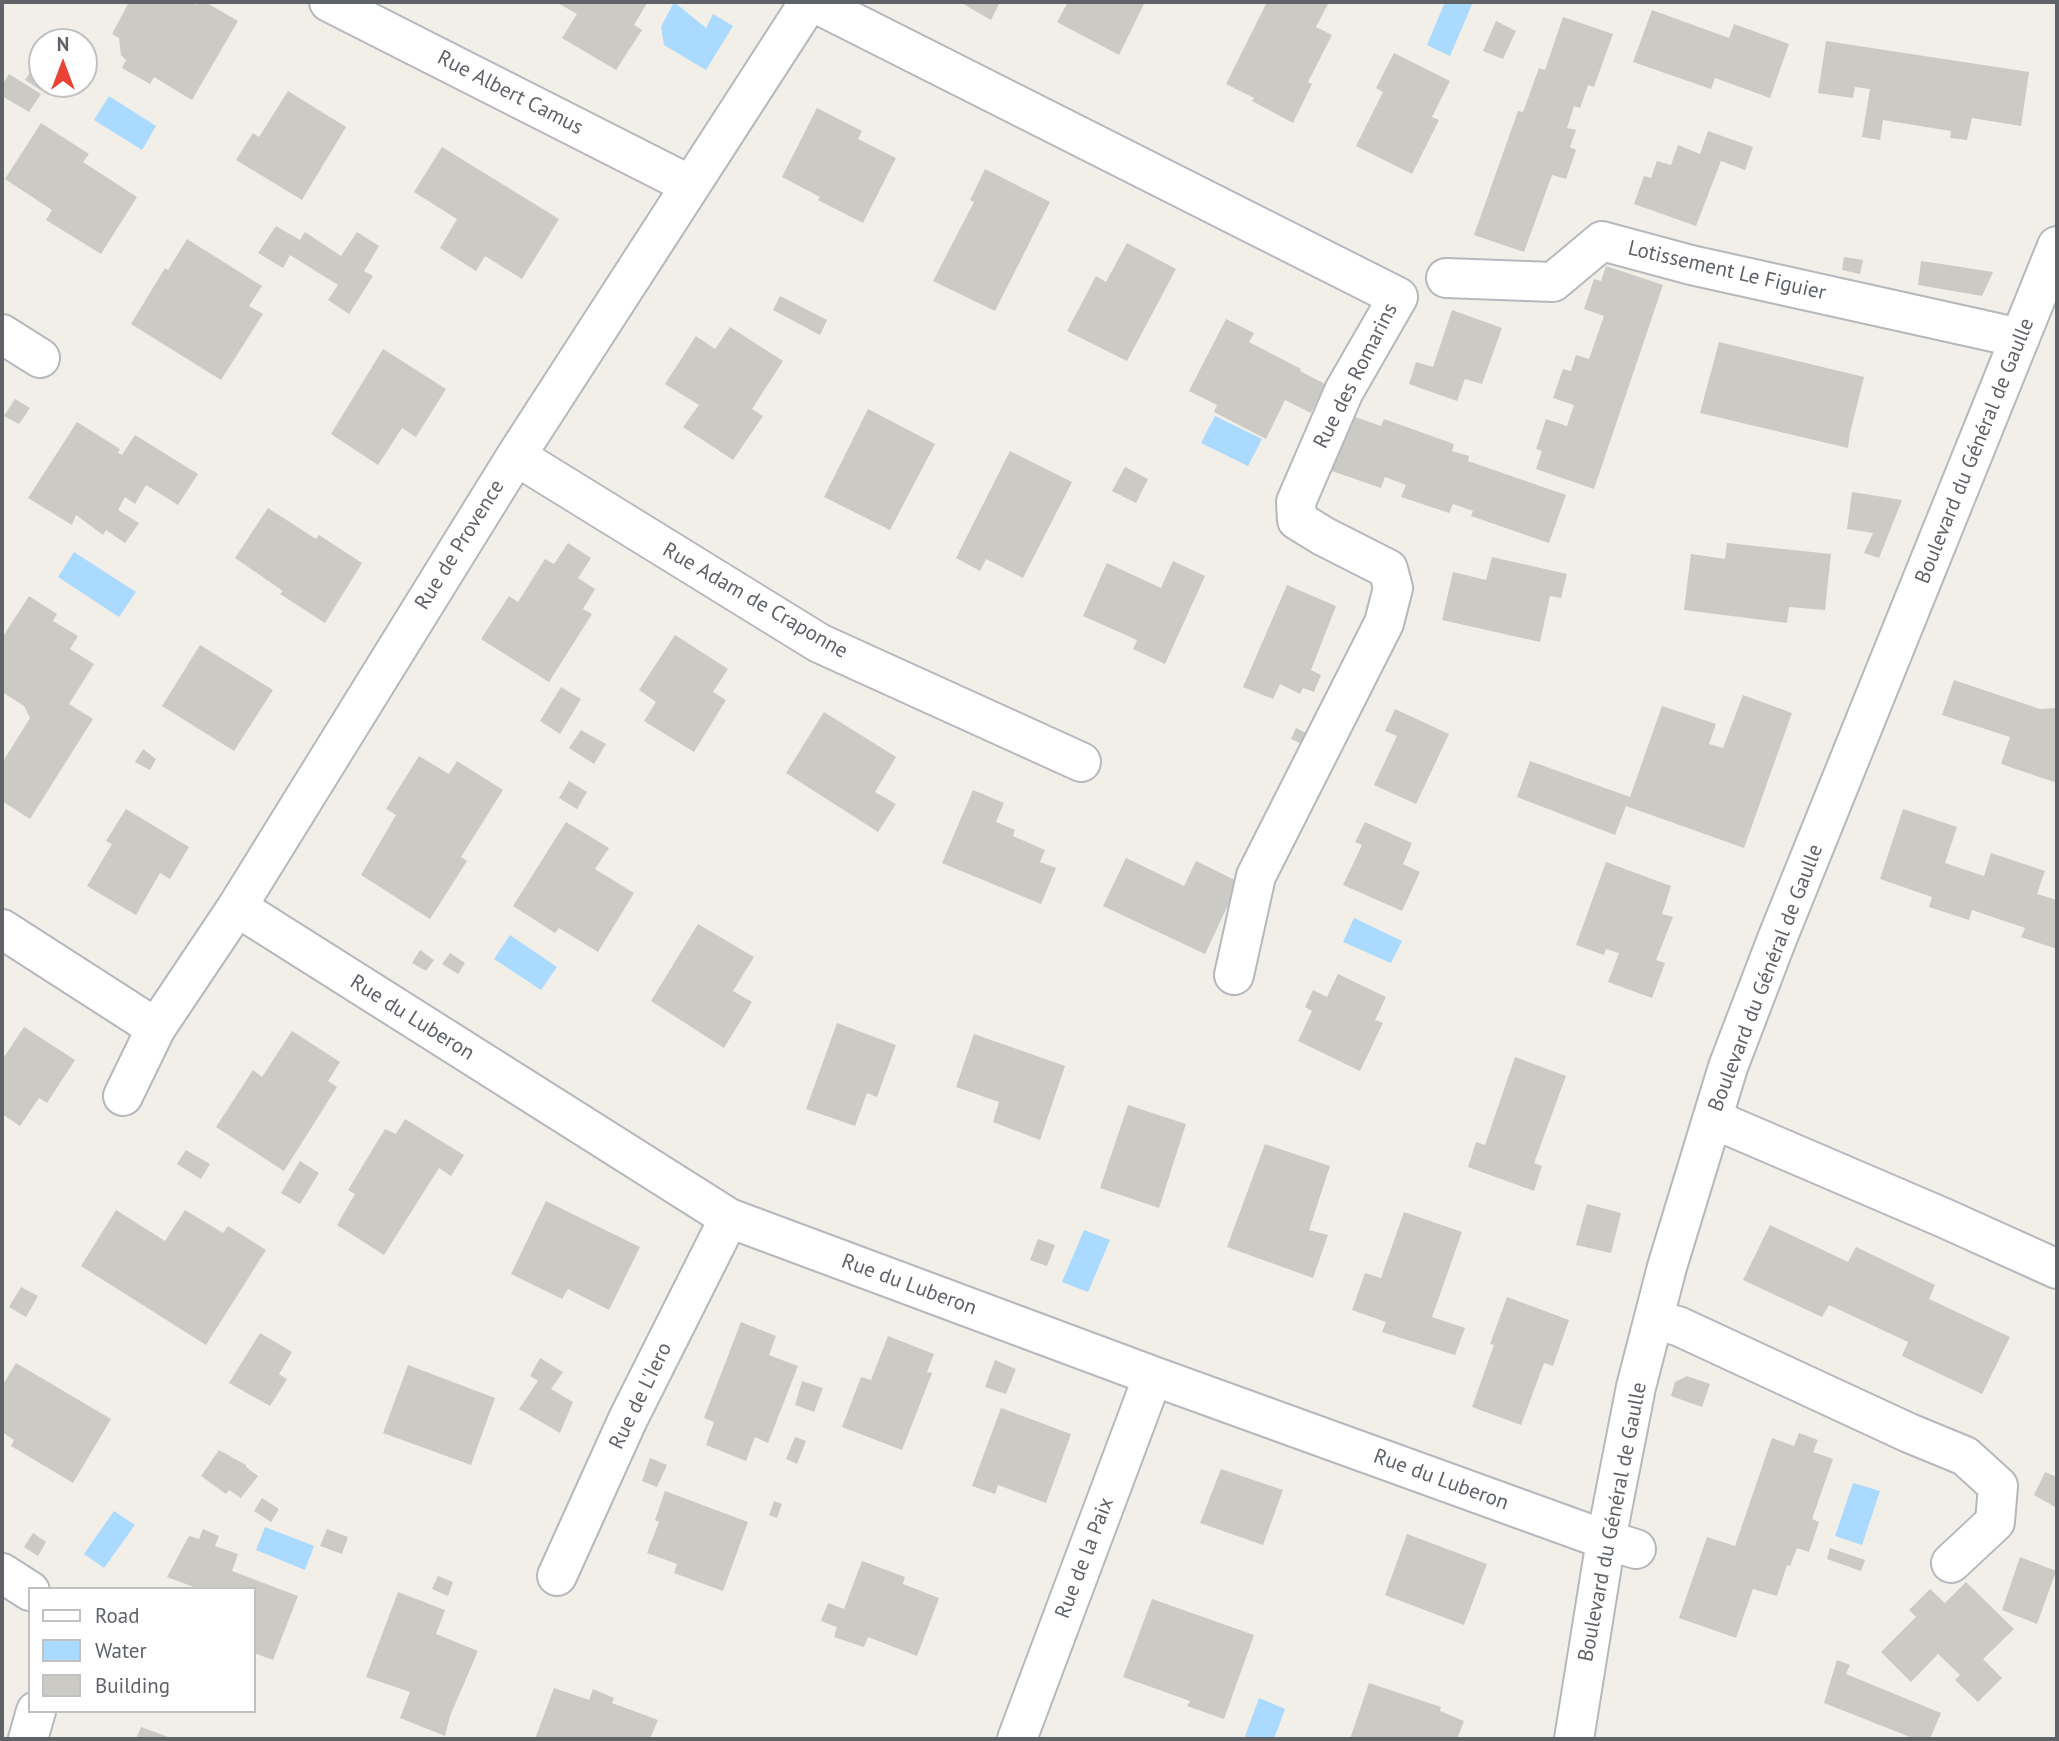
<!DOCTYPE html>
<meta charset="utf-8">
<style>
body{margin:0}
#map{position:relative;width:2059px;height:1741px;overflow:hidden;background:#f1efe8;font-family:"PT Sans",sans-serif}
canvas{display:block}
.frame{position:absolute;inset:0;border:4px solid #5f6368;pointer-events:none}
.legend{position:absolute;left:28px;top:1587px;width:228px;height:126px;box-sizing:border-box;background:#fff;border:2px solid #bfc1c3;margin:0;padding:9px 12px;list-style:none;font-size:21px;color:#5f6368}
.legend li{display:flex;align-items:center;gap:14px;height:35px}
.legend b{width:35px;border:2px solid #bfc1c3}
.north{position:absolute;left:28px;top:28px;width:70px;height:70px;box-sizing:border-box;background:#fff;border:2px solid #bfc1c3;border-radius:50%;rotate:0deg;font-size:19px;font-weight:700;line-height:28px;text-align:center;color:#5f6368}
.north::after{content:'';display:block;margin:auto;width:24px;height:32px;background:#ea4335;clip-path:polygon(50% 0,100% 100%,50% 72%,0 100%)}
</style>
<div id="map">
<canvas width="2059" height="1741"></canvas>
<div class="frame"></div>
<ul class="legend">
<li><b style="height:9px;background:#fff"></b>Road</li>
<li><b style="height:19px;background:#aadaff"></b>Water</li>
<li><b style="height:19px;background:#cccac5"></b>Building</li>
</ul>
<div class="north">N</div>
</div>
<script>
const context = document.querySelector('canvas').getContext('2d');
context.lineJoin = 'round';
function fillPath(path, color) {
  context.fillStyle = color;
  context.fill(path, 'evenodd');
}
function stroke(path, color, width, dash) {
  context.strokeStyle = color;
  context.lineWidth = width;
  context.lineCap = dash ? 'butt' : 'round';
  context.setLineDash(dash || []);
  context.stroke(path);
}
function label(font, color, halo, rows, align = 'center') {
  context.font = font + ' "PT Sans",sans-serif';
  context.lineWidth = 7;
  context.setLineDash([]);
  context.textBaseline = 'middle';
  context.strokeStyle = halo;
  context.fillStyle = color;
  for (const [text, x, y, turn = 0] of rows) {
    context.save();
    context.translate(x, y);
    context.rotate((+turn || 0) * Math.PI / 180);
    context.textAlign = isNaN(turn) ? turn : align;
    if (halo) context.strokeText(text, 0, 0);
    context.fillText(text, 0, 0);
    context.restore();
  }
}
const water = new Path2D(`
 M674,2L706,28L713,14L733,26L706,70L664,45L661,27Z
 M1445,2H1473L1450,56L1427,45Z
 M109,96L156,126L142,150L94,120Z
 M1215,416L1262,439L1248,466L1201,443Z
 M74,552L136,592L119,617L58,577Z
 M1354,918L1402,941L1391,963L1343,942Z
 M510,935L557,967L541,990L494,959Z
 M1084,1230L1110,1240L1088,1292L1062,1282Z
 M1853,1483L1880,1491L1862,1545L1835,1536Z
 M114,1511L135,1525L104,1568L84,1554Z
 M265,1527L314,1546L305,1570L256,1550Z
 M1259,1698L1285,1709L1274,1739H1244Z`);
const building = new Path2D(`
 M129,2H191L197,5L199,2H205L238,21L192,100L154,77L150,84L122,68L126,60L121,55L119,38L112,34Z
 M556,2H644L647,3L634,25L642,30L616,70L562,38L577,14Z
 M960,2H1000L991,20Z
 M1068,2H1145L1119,55L1057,22Z
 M1267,2L1272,4L1273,2H1329L1316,27L1332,35L1308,82L1312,84L1293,123L1252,101L1254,98L1226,84Z
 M1652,10L1729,38L1734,24L1789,44L1770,98L1715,78L1711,89L1633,62Z
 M1563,17L1613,34L1594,87L1588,85L1580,108L1574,106L1567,128L1576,130L1570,147L1576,150L1566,179L1552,175L1524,252L1474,235L1518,111L1523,112L1539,68L1545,70Z
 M1496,21L1516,31L1503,59L1483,51Z
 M1826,41L2029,72L2021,126L1972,118L1967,140L1950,138L1951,131L1883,120L1880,140L1862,137L1870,89L1855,87L1853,98L1818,93Z
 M42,53V84H46L42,91L25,80Z
 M1394,53L1450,81L1432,117L1439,120L1412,174L1356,146L1383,92L1376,88Z
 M9,74L41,94L29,112L2,96V85Z
 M288,91L346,127L302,200L236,160L253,133L259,137Z
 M817,108L862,131L858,139L896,158L863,223L818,200L820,197L782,177Z
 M41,123L89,154L83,162L137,197L101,254L46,220L52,210L5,179Z
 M1708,131L1753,147L1745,170L1721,161L1696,226L1634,204L1644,176L1651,178L1657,161L1671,165L1678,145L1700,154Z
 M442,147L559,219L522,279L485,256L476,271L440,248L457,219L414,192Z
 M985,169L1050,202L995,311L933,281L974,202L970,200Z
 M276,226L300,240L305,232L341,256L357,232L379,246L364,271L373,276L349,314L328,300L338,285L290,255L283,268L258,253Z
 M187,239L262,286L249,306L263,314L221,380L131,324L165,268L168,270Z
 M1127,243L1176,269L1127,361L1067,331L1096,276L1106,282Z
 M1844,257L1863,260L1860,274L1842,270Z
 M1921,261L1948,265L1993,272L1982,296L1918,285Z
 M1606,266L1663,285L1594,489L1536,469L1542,451L1536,449L1546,419L1567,426L1574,405L1553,398L1563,369L1571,371L1576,355L1589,359L1604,316L1584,309L1594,279L1601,281Z
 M780,296L827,320L820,335L773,310Z
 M1452,310L1502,328L1482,384L1465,379L1457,401L1409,384L1416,362L1433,367Z
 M1226,319L1254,333L1249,342L1301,369L1300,371L1325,384L1311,413L1285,400L1266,439L1214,412L1217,405L1189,391Z
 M730,327L783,361L752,409L763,416L733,460L683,427L699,405L665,384L696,336L715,349Z
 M1719,342L1864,377L1850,433L1848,448L1700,413Z
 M383,349L446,389L416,437L402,428L378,465L331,434Z
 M15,399L30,408L19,424L4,416Z
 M868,409L935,444L890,530L824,497Z
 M1355,417L1381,426L1384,419L1454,444L1452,451L1469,456L1468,461L1566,495L1549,543L1471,516L1473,511L1453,504L1449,513L1401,497L1406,485L1385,477L1381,488L1326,469Z
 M77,422L120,449L118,453L122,455L135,435L198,474L178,505L146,485L135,504L125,497L118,510L139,523L125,543L106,530L103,535L76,515L72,525L28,498Z
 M1010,451L1072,482L1023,578L986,559L980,571L956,558Z
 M1125,467L1148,479L1136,503L1112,491Z
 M1852,492L1902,500L1879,558L1864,553L1873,533L1847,529Z
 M268,508L316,539L319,535L362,563L325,623L280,594L283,591L235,558Z
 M568,543L591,558L578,578L595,589L583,609L592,614L549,682L481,639L509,596L518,602L545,559L554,564Z
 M1727,543L1831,554L1825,610L1789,607L1787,623L1684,610L1691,554L1725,559Z
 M1492,557L1567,574L1561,598L1550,596L1540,642L1442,620L1453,572L1486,580Z
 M1173,561L1205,576L1165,664L1133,649L1137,640L1083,616L1107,563L1161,588Z
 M1287,585L1336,606L1311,670L1321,675L1314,692L1303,688L1300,694L1280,684L1273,699L1243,687Z
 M29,596L57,614L53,621L78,636L70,649L94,664L69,704L93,719L30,819L2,801V763L30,718L24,706L2,692V638Z
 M675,635L728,669L713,692L726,700L694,752L644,721L656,702L639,690Z
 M200,645L273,690L234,751L162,706Z
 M1954,680L2040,709L2057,708V783L2001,764L2010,737L1942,715Z
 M561,687L581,699L560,734L540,721Z
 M1743,695L1792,713L1744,848L1626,806L1615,835L1517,797L1530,761L1630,797L1662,706L1716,724L1709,744L1723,748Z
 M1395,709L1449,734L1416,804L1374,785L1397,736L1385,731Z
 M824,712L896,757L875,792L896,804L878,832L786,773Z
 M1296,728L1306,733L1300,743L1291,739Z
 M581,730L606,744L594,764L569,748Z
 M143,749L156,759L150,770L135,762Z
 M419,756L449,774L457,761L503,790L461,857L467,861L430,919L361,875L396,815L386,809Z
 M569,781L587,792L577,809L559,798Z
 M973,790L1004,803L996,822L1015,830L1013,836L1045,850L1040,862L1056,868L1041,904L942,863Z
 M126,809L189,847L170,879L160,873L136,915L87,886L112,844L106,841Z
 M1903,809L1957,827L1945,863L1984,876L1991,853L2045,871L2037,894L2057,900V949L2021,937L2025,928L1972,910L1969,920L1929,907L1932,897L1880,879Z
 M566,822L609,848L595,869L634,893L598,952L559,928L555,933L513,906Z
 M1365,822L1412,843L1403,864L1420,872L1402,911L1343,885L1362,845L1355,842Z
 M1126,858L1184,886L1196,861L1239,882L1205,954L1103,906Z
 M1606,862L1671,886L1662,914L1673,917L1656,960L1665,963L1652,998L1608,982L1619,953L1606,949L1604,955L1576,945Z
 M698,924L754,957L733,991L752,1002L724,1048L651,1001Z
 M420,950L434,960L426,971L412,963Z
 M450,953L465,963L458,974L442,964Z
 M1338,974L1386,997L1375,1020L1383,1023L1360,1071L1298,1041L1312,1011L1305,1007L1313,990L1327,997Z
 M837,1023L896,1045L877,1097L867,1093L855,1126L806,1109Z
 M24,1027L75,1060L47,1103L39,1098L20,1126L2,1114V1060Z
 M292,1031L340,1062L328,1081L337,1087L284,1171L216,1127L253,1070L262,1077Z
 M974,1034L1065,1066L1040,1140L993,1122L999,1102L956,1087Z
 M1515,1057L1566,1076L1534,1163L1542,1166L1534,1191L1468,1167L1476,1142L1485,1145Z
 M1128,1105L1186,1124L1159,1208L1100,1188Z
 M405,1119L464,1155L451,1176L439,1168L384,1255L337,1225L355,1194L348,1190L385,1129L396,1134Z
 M1265,1144L1330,1166L1309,1230L1328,1235L1313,1278L1227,1247Z
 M186,1150L210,1164L201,1179L177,1164Z
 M300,1161L319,1173L300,1204L281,1193Z
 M546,1201L640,1247L609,1310L568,1289L562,1299L511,1274Z
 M1587,1204L1621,1213L1611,1253L1576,1245Z
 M116,1210L165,1241L185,1210L223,1233L228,1226L266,1250L206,1345L81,1266Z
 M1404,1212L1462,1232L1432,1317L1465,1328L1455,1355L1382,1332L1386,1322L1352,1310L1365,1273L1381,1278Z
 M1770,1225L1848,1262L1856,1247L1935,1285L1929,1299L2010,1337L1982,1394L1902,1356L1908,1342L1829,1305L1822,1317L1743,1280Z
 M1038,1239L1055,1245L1047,1266L1030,1260Z
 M21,1287L38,1296L26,1317L9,1307Z
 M1507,1297L1569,1320L1553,1366L1544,1363L1521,1425L1472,1407L1494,1345L1490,1344Z
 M741,1322L776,1336L769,1355L798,1366L768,1443L755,1437L746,1461L706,1445L714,1422L704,1418Z
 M260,1333L292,1352L279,1374L287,1379L270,1406L229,1383Z
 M888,1336L934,1354L927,1372L932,1373L902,1450L842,1427L861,1377L871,1380Z
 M540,1358L563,1372L551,1389L573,1402L560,1433L519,1409L538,1381L530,1376Z
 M995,1360L1016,1369L1006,1394L985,1387Z
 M16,1363L111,1419L73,1483L11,1446L14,1440L2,1432V1386Z
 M408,1365L495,1398L471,1465L383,1433Z
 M1687,1376L1710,1384L1702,1407L1671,1396L1675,1382Z
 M802,1381L823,1388L814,1412L795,1405Z
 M1001,1408L1071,1434L1046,1503L998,1485L995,1494L972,1486Z
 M1799,1433L1818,1440L1813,1452L1833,1459L1812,1519L1819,1522L1809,1552L1797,1548L1790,1566L1787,1565L1777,1596L1753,1589L1736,1638L1679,1618L1707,1537L1735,1546L1772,1438L1794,1446Z
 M795,1437L806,1441L797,1464L786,1459Z
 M219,1450L246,1465V1467L258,1476L241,1498L229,1490L226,1494L201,1476Z
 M650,1458L667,1465L657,1487L642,1481Z
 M1221,1469L1283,1490L1263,1545L1200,1523Z
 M2045,1472L2057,1477V1508L2034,1495Z
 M665,1491L748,1522L723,1591L674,1573L677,1564L647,1553L659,1522L655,1520Z
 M262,1498L279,1509L271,1522L254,1511Z
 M774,1501L782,1504L777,1518L769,1515Z
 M203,1529L219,1536L215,1546L238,1554L232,1571L298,1596L273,1660L254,1653V1589H199L167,1577L189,1536L199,1539Z
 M327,1529L348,1537L342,1554L320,1546Z
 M33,1533L46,1542L38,1556L24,1547Z
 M1407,1534L1487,1564L1464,1625L1385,1595Z
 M1830,1548L1865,1560L1861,1571L1827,1559Z
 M2020,1557L2056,1571L2037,1624L2002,1610Z
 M862,1561L905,1577L903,1584L939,1598L917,1656L868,1637L864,1647L834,1637L837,1627L821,1621L828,1603L844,1609Z
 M438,1576L453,1582L448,1596L432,1589Z
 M1966,1582L2014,1629L1983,1659L2002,1678L1978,1702L1955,1680L1960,1675L1938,1654L1911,1682L1881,1652L1916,1617L1909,1610L1930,1589L1945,1603Z
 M398,1592L445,1610L436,1634L478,1651L450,1716L445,1736L400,1718L410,1692L366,1677Z
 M1152,1599L1254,1635L1224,1719L1187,1706L1190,1701L1123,1677Z
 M1837,1660L1850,1665L1846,1674L1941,1713L1930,1739H1915L1824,1703Z
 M1369,1683L1441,1707L1440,1711L1464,1721L1457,1739H1350Z
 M554,1688L589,1700L593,1689L614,1698L612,1703L658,1720L650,1739H535Z
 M141,1727L174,1739H136Z`);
const minor = new Path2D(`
 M329,2L690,185
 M813,2L1398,297L1344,391L1296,502L1297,520L1323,536L1388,569L1393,588L1384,623L1256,876L1234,975
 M1446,278L1553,282L1602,241L1691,265L2020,338
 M2,334L40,358
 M516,456L819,643L1081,762
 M237,907L729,1218L1153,1376L1606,1540L1636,1549
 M2,929L156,1028
 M123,1096L156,1028L237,907L516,456L809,2
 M1713,1119L1944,1218L2057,1269
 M1654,1320L1678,1326L1909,1433L1965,1456L1998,1486L1995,1522L1951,1563
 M2,1573L30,1591
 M557,1576L628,1419L729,1218
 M28,1739L36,1711
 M1017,1739L1153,1376
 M1574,1739L1606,1540L1636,1387L1667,1267L1728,1067L1777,939L2057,246`);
const streetNames = [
 ["Rue Albert Camus",510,93,27],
 ["Lotissement Le Figuier",1727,271,13],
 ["Rue des Romarins",1356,376,-63],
 ["Boulevard du Général de Gaulle",1975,451,-68],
 ["Rue de Provence",460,545,-58],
 ["Rue Adam de Craponne",755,601,30],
 ["Boulevard du Général de Gaulle",1766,978,-69],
 ["Rue du Luberon",412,1018,32],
 ["Rue du Luberon",909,1285,20],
 ["Rue de L'Iero",641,1396,-64],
 ["Rue du Luberon",1441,1480,20],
 ["Boulevard du Général de Gaulle",1613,1522,-79],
 ["Rue de la Paix",1085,1558,-69]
];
fillPath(water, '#aadaff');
fillPath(building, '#cccac5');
stroke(minor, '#b5b8bc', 42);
stroke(minor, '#fff', 38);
label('21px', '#5f6368', '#fff', streetNames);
</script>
